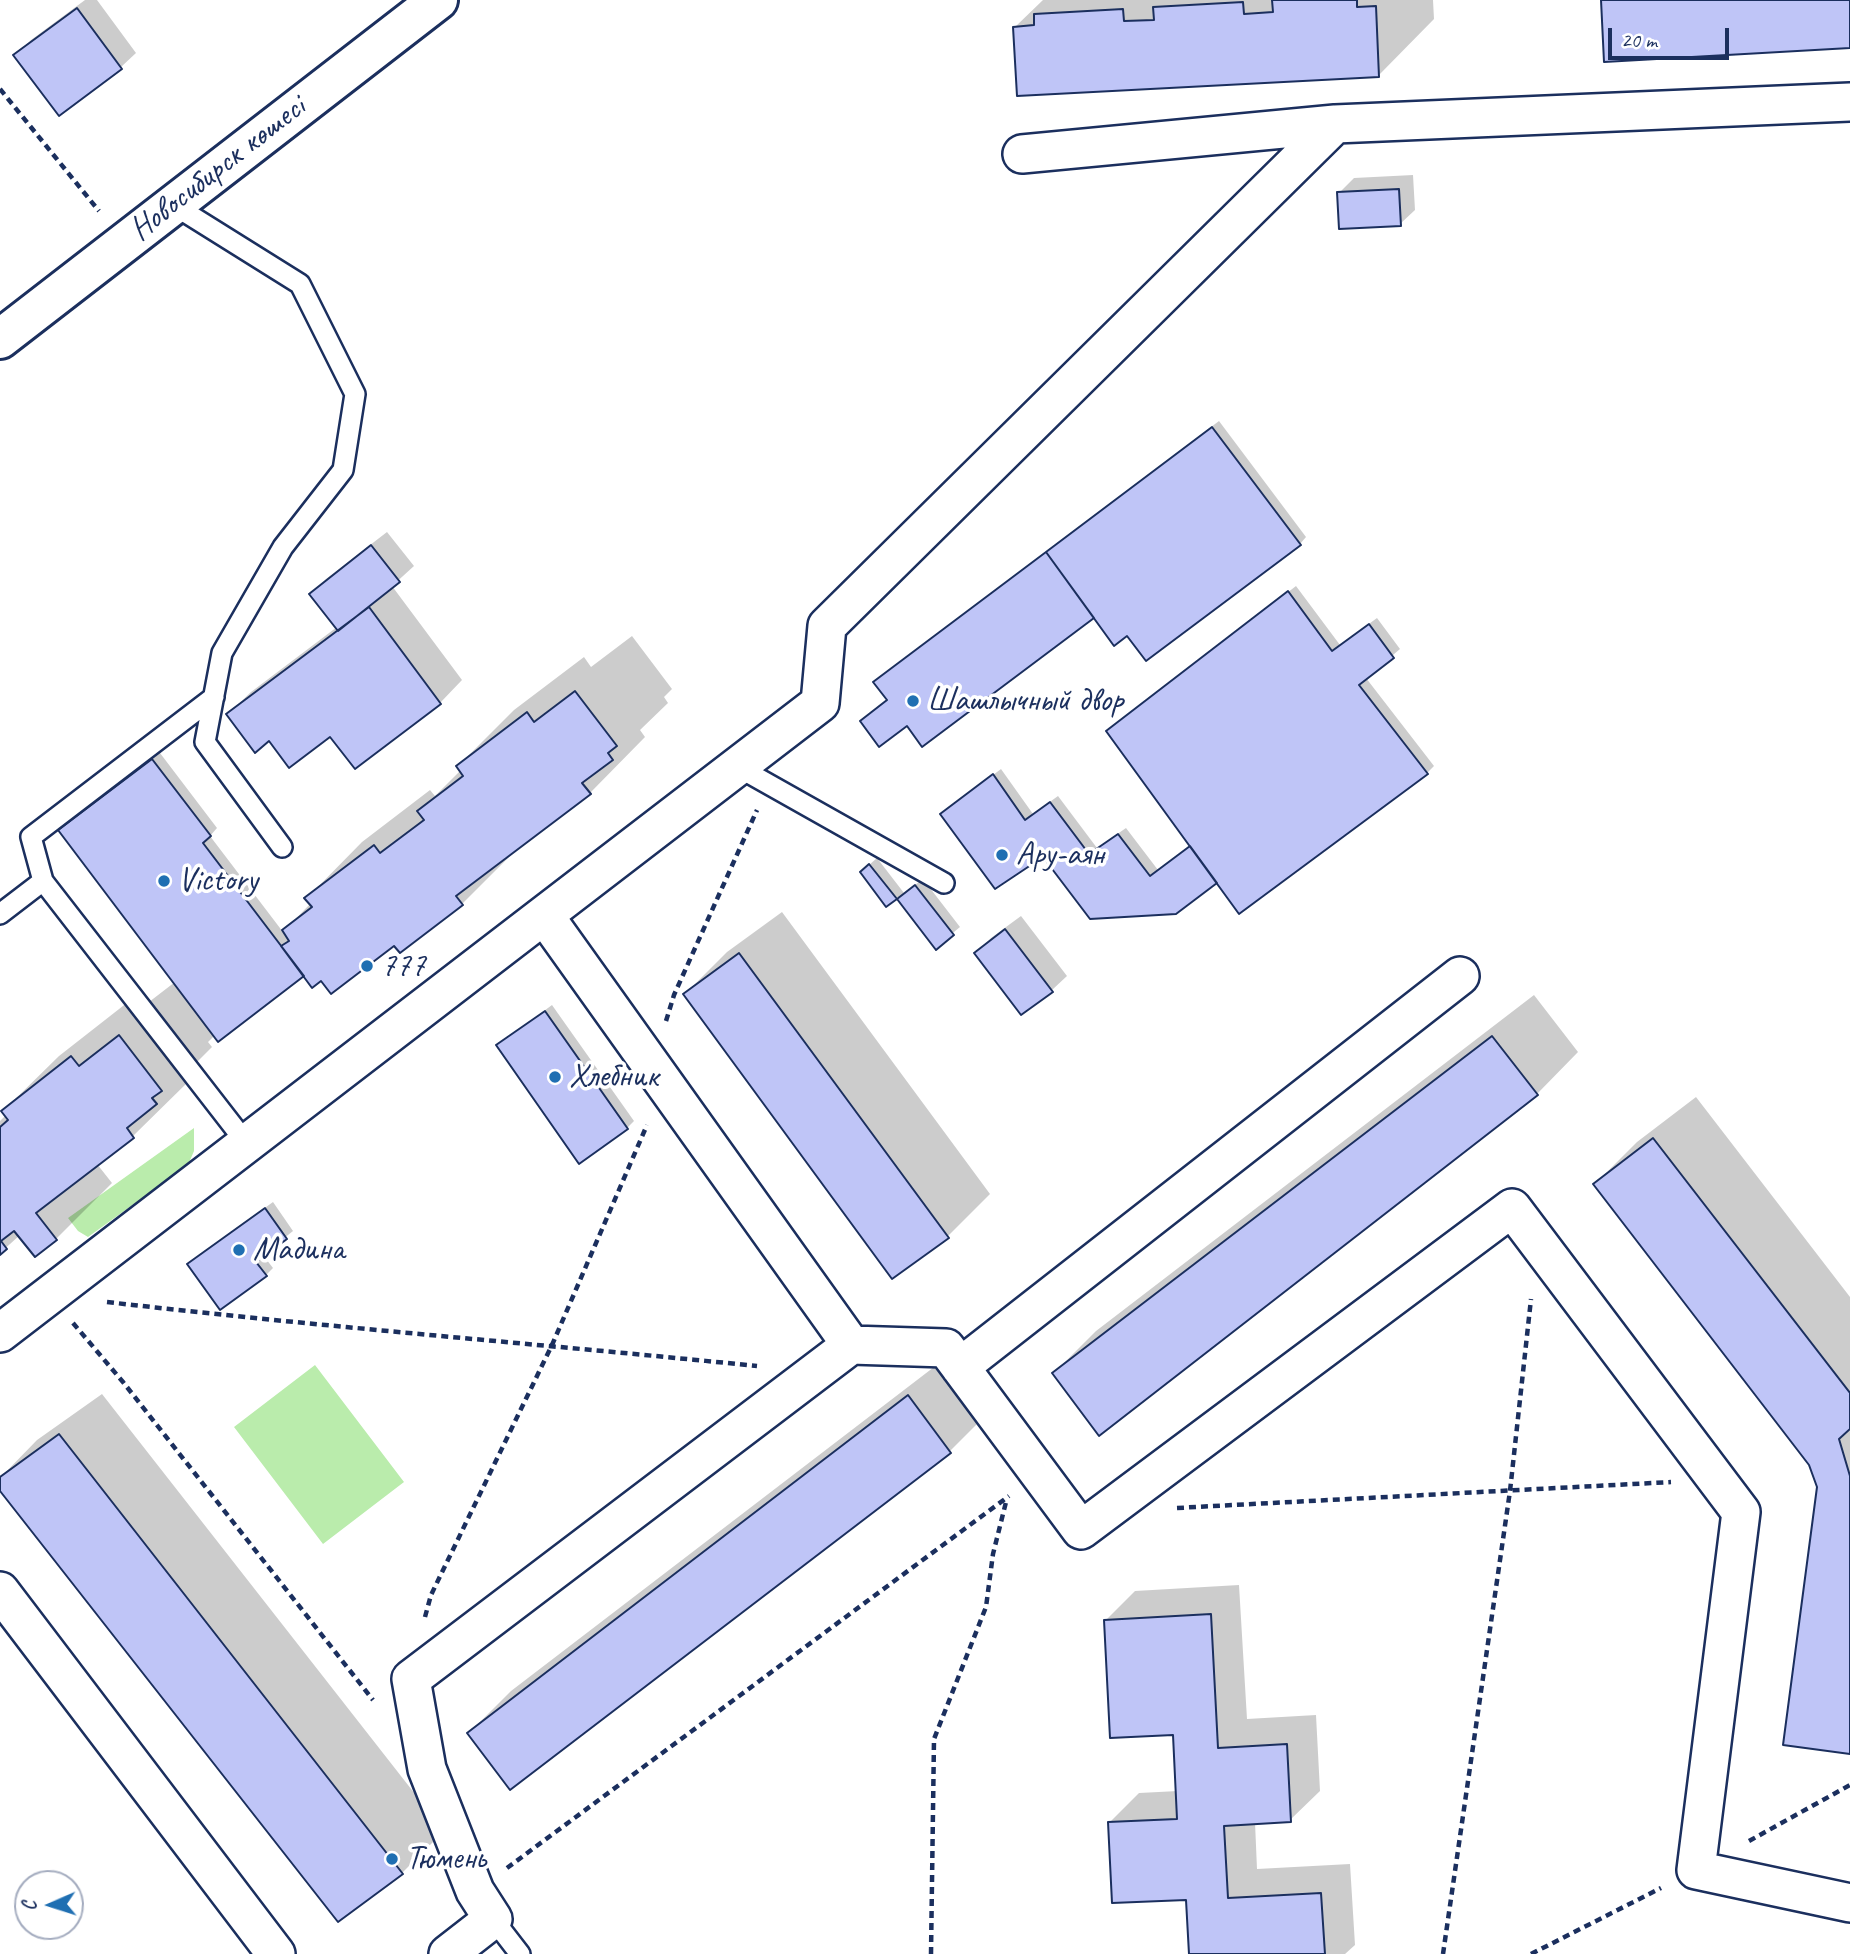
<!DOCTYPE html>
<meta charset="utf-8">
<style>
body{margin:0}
#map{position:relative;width:1850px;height:1954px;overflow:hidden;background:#fff;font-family:Caveat,sans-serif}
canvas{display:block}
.north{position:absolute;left:14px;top:1870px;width:70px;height:70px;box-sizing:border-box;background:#fff;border:2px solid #a4acbf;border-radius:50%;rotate:267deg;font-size:19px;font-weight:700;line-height:28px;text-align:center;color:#1b2f5e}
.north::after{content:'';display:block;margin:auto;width:24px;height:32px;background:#1f6fb2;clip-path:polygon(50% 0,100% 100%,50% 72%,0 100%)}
.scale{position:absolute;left:1608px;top:28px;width:121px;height:32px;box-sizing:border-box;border:4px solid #1b2f5e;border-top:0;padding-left:9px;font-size:21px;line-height:24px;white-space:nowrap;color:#1b2f5e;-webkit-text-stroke:5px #fff;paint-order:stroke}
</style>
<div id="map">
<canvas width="1850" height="1954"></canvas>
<div class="north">С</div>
<div class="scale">20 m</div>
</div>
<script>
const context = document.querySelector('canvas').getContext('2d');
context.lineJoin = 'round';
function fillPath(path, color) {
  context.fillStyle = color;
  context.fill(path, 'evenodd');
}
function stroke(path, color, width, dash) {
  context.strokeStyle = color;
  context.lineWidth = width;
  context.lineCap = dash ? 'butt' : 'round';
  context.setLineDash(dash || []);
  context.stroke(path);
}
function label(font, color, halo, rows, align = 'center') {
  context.font = font + ' Caveat,sans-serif';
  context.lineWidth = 7;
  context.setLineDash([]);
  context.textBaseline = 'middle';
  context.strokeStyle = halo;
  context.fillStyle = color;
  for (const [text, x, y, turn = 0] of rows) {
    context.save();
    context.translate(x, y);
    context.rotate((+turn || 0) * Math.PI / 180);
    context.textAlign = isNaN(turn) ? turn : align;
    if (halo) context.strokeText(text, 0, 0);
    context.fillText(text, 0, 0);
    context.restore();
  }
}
const green = new Path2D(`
 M194,1128V1151L188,1165L88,1237L78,1231L68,1218Z
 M315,1365L404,1482L323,1544L234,1427Z`);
const shadow = new Path2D(`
 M85,0H97L136,53L121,67L60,113L16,55L31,40Z
 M1043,0H1433L1434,19L1379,75L1015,27Z
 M1413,175L1415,210L1400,224L1339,193L1354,178Z
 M1219,421L1306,537L1300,544L1127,634L1094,615L889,700L882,675Z
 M387,532L414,566L392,586L462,680L440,703L331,734L270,739L228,714L251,692L337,627L312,594L326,579Z
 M1296,586L1340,645L1377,618L1400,649L1366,678L1434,766L1427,773L1218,880L1175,913L1043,855L949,808L1001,769L1033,814L1058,796L1097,848L1126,828L1158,870L1191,845L1116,725Z
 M632,636L672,689L664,697L668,703L640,730L645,737L590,793L518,848L462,904L394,943L321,978L304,974L215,1035L208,1042L212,1047L184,1075L189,1081L133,1136L97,1164L112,1183L56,1239L36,1255L20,1235L0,1253V1121L6,1115L3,1111L59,1056L128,1002L136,1012L175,982L67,824L160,753L217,828L210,836L283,932L311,903L307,898L362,842L430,790L435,796L461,770L458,766L514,710L584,657L591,667Z
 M877,858L904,893L923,879L960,927L936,947L898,897L887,904L869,865Z
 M782,912L990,1194L948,1236L685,994L727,952Z
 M1021,916L1067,976L1052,990L1022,1013L977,953L991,938Z
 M1534,995L1578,1052L1537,1094L1054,1373L1096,1331Z
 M552,1005L634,1121L627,1128L498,1045Z
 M1696,1097L1850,1297V1752L1819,1487L1811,1465L1595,1184L1637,1142Z
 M273,1202L293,1231L263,1255L273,1268L266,1275L197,1257Z
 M951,1354L992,1409L950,1451L510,1788L469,1733L511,1691Z
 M102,1394L444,1831L402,1873L338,1920L0,1488V1478L37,1440Z
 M1239,1585L1247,1719L1316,1715L1320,1791L1290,1820L1255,1822L1257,1869L1350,1864L1355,1945L1345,1954H1191L1187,1898L1109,1823L1139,1793L1178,1791L1175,1733L1105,1621L1135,1591Z`);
const building = new Path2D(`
 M1272,0H1357V7L1376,6L1379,77L1017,96L1013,27L1034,25V14L1123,9L1124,21L1154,20L1153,7L1243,2L1244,14L1273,12Z
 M1601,0H1850V48L1604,62Z
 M77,8L122,69L59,116L13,55Z
 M1399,189L1401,226L1339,229L1337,192Z
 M1212,427L1301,545L1146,661L1127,636L1114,646L1046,552Z
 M371,545L400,582L338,631L309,594Z
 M1046,552L1094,618L922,747L907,726L879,747L860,721L887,700L873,682Z
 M1288,591L1332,651L1369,624L1394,658L1359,685L1428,774L1239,914L1106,731Z
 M369,607L441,704L355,769L330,737L289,768L269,741L255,753L226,714Z
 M575,691L617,746L608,753L613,760L582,783L591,794L456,896L463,905L400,953L394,946L331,994L321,981L312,988L281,946L289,941L282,930L312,907L304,898L374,845L380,853L424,820L417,811L463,776L456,766L527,712L534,722Z
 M152,759L211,836L203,843L304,976L218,1042L58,830Z
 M993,774L1025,820L1050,802L1089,854L1118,834L1150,876L1190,846L1217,883L1176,914L1090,919L1043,857L995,889L940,814Z
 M869,864L897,899L886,907L860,872Z
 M915,885L954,935L936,950L897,899Z
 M1005,929L1053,992L1021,1015L974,953Z
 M739,953L949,1238L892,1279L683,994Z
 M545,1011L628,1129L579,1164L496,1045Z
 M119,1035L162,1091L152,1098L157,1104L127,1128L134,1138L36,1213L57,1240L35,1257L14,1231L1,1241L7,1249L0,1255V1127L8,1120L1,1111L71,1056L79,1066Z
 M1492,1036L1538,1095L1099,1436L1052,1373Z
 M1653,1138L1850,1393V1429L1839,1439L1850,1476V1754L1783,1745L1817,1487L1809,1465L1593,1184Z
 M265,1208L287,1239L256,1262L267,1276L220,1310L187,1264Z
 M908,1395L951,1453L510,1790L467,1733Z
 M59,1434L403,1874L338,1922L0,1491V1477Z
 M1211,1614L1218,1748L1287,1744L1291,1822L1224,1826L1228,1898L1321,1893L1325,1954H1189L1186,1900L1112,1903L1108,1822L1177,1819L1173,1735L1110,1738L1104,1620Z`);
const path = new Path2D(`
 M0,89L99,211
 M666,1021L674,995L757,810
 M107,1302C323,1327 540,1344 757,1366
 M73,1323L123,1382L373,1700
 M1177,1508L1671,1482
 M425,1617L431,1595L552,1345L647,1125
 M1749,1841L1850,1785
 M507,1868L1009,1496
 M931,1954L934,1739L986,1607L993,1554L1007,1498
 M1443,1954L1510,1491L1531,1299
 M1531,1954L1661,1888`);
const service = new Path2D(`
 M172,204L300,284L355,394L343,470L283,547L222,653L205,742L282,847
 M738,767L944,883
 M43,881L31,837L214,697
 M0,914L43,881L247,1144
 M493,1919L520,1954`);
const minor = new Path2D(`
 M1022,154L1335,124L1850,102
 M544,915L820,703L827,626L1335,124
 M0,1333L544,915L851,1345L946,1348L1081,1530L1512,1208L1741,1512L1696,1870L1850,1903
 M960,1367L1460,976
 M0,1591L276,1954
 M448,1954L493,1919L475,1891L427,1769L411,1679L851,1345`);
const secondary = new Path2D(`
 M0,339L438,0`);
const markers = [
 [913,701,7,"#1f6fb2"],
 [1002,855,7,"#1f6fb2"],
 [164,881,7,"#1f6fb2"],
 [367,966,7,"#1f6fb2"],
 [555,1077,7,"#1f6fb2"],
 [239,1250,7,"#1f6fb2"],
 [392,1859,7,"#1f6fb2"]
];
const streetNames = [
 ["Новосибирск көшесі",218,169,-38]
];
const poiNames = [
 ["Шашлычный двор",927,701],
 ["Ару-аян",1016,855],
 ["Victory",178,881],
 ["777",381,966],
 ["Хлебник",569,1077],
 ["Мадина",253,1250],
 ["Тюмень",406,1859]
];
fillPath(green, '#baecac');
fillPath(shadow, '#0003');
fillPath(building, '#bfc5f7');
stroke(building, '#1b2f5e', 2);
stroke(service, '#1b2f5e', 24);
stroke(minor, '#1b2f5e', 42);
stroke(secondary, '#1b2f5e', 44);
stroke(path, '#1b2f5e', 4.5, [7, 5]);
stroke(service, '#fff', 19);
stroke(minor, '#fff', 37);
stroke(secondary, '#fff', 38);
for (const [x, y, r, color] of markers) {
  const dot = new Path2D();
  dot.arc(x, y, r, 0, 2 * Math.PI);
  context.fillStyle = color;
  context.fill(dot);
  stroke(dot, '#fff', 2.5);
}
label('33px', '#1b2f5e', '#fff', streetNames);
label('33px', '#1b2f5e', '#fff', poiNames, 'left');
</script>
